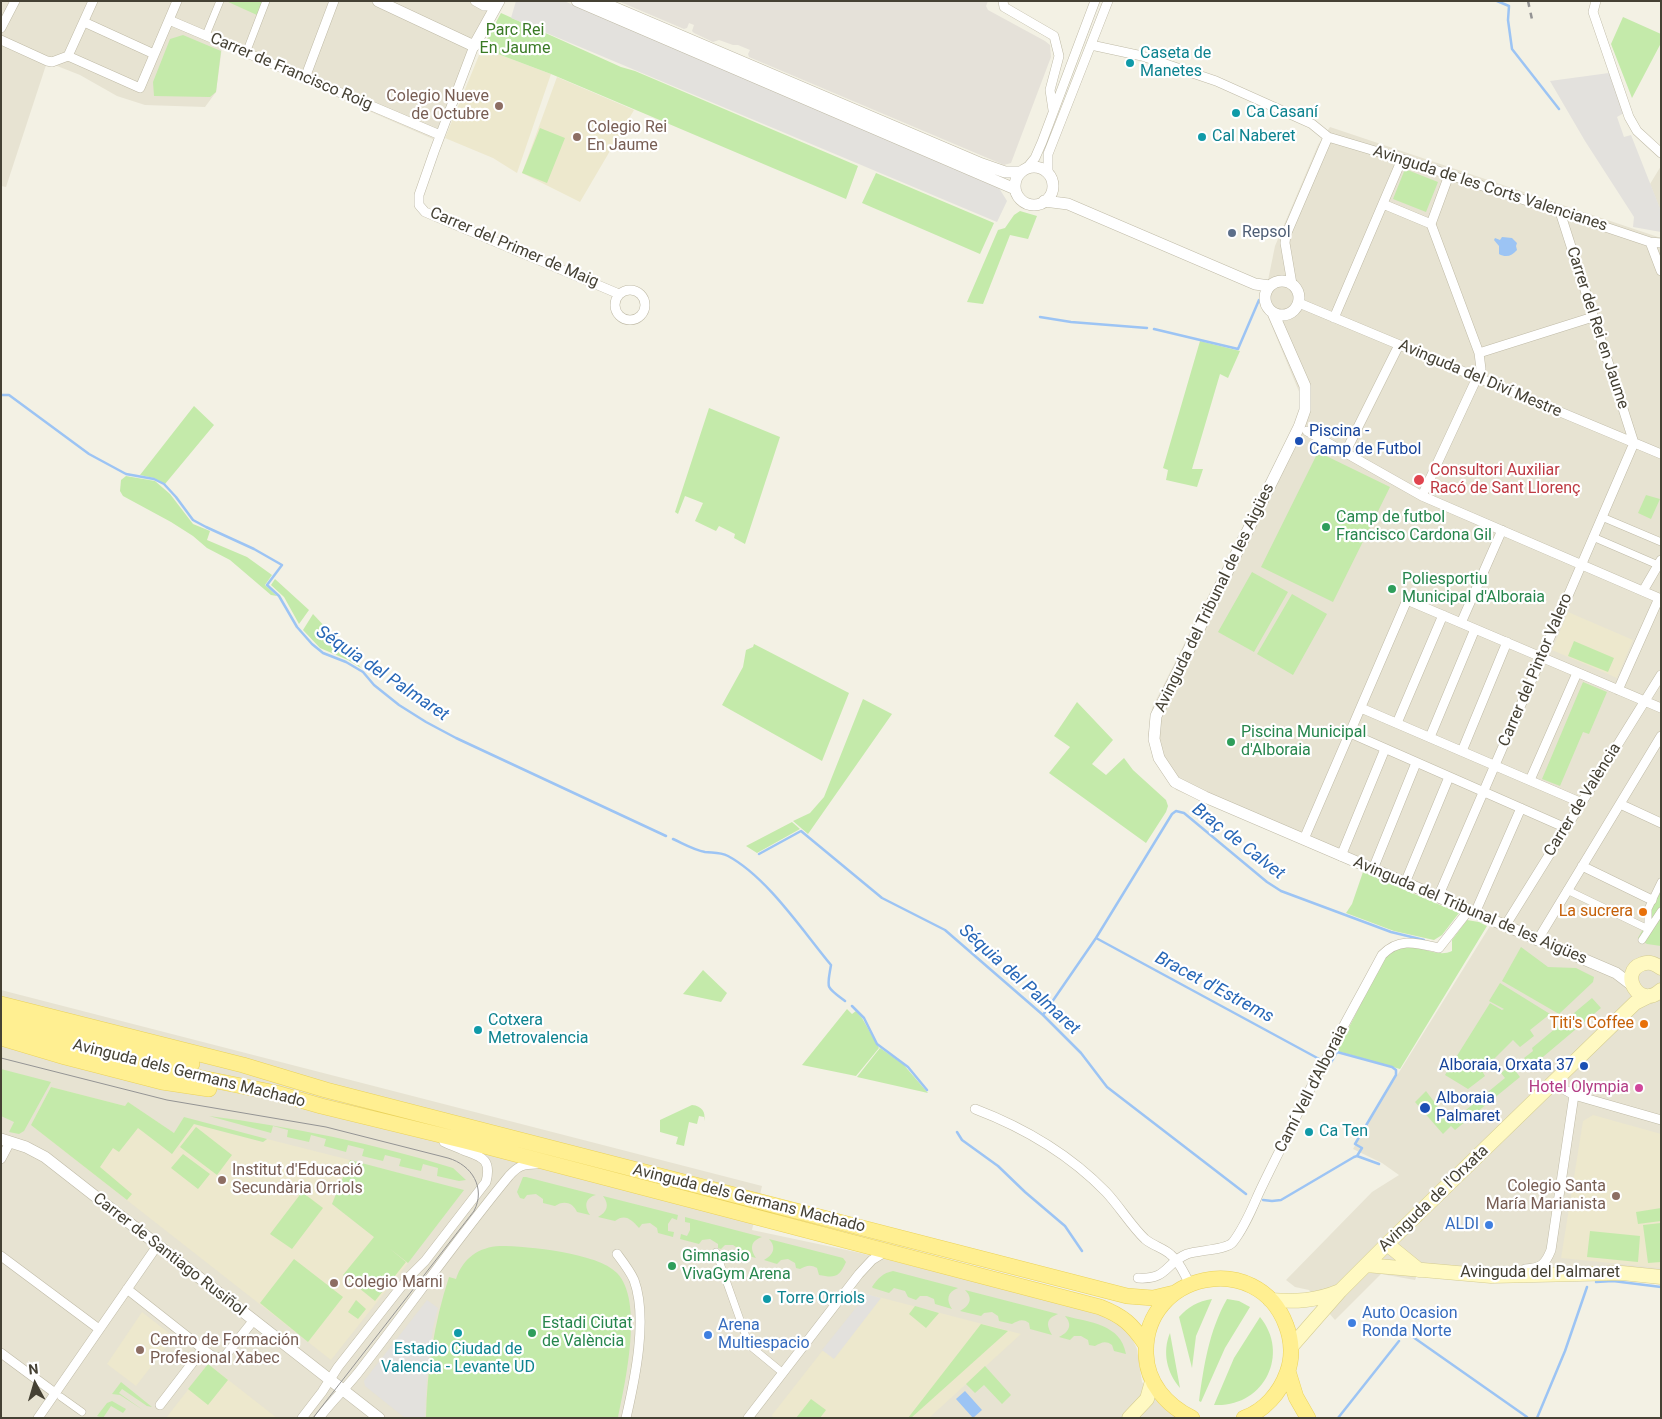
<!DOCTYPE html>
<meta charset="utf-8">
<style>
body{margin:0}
#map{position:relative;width:1662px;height:1419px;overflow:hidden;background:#f3f1e4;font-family:Roboto,sans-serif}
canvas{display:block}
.frame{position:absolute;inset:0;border:2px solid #454134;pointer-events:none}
.north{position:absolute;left:10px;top:1359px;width:50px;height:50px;-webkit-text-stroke:4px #fff;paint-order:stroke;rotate:354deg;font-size:14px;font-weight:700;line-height:20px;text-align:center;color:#454134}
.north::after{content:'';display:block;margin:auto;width:18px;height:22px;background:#454134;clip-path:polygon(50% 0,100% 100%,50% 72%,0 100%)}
</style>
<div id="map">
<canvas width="1662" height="1419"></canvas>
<div class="frame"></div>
<div class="north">N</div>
</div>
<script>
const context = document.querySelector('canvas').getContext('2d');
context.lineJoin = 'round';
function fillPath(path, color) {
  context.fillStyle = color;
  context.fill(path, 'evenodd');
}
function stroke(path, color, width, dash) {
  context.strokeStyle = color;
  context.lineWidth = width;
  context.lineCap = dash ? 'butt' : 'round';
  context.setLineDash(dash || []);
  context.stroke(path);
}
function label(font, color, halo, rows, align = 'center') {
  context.font = font + ' Roboto,sans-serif';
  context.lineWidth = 4.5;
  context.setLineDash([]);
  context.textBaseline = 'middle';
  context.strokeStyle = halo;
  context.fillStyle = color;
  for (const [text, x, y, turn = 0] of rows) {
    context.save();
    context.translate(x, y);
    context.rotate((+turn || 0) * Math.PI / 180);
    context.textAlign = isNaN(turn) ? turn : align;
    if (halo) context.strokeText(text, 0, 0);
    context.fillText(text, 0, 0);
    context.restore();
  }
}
const residential = new Path2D(`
 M1,1H497L474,46L433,139L222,47L216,92L205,107L145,105L117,96L80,75L47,62L6,187L1,186Z
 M1330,127L1658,237H1661V1282L1649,1280L1419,1270L1415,1280L1381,1274L1335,1320L1309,1290L1295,1287L1286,1280L1372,1192L1399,1175L1382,1163L1353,1149L1370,1119L1490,926L1176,790L1153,759L1148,736L1152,708L1294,425L1300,409V394L1263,305L1275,246L1318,145Z
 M1661,166V212L1650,184Z
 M1,990L762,1186L752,1230L856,1252L1096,1311L1116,1321L1130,1334L1137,1349L1142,1382L1158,1401L1178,1418H1Z`);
const industrial = new Path2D(`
 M618,1H988L986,6L988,10L1045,41L1050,45L1051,57L1011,163L1004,165L749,57L748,54L750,50L738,45H733L719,40L713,42L694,33L692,31L694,25L689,23L687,28L684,29Z`);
const education = new Path2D(`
 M482,48L551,74L517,173L493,158L445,138Z
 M557,77L634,110L580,202L522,173Z
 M1568,612L1633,640L1617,678L1552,650Z
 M51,1087L125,1106L128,1102L174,1133L182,1121L263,1142L267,1139L350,1160L332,1204L408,1263L331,1360L31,1125Z
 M1593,1115L1661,1134V1268L1561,1258L1583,1121Z
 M867,1294L1021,1334L929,1418H773L772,1415Z
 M142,1312L174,1337L136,1386L107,1364Z
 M208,1364L277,1418H166Z`);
const green = new Path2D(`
 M226,1H263L257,15Z
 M501,13L621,67L635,71L858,166L846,199L551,74L482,48Z
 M1623,17L1661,34V43L1632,98L1611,44Z
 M183,35L221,51L216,92L210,97L154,96L153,82L170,39Z
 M540,128L565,138L547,183L522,173Z
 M1405,169L1438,182L1426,212L1393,199Z
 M876,173L994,223L980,254L862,203Z
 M1020,211L1037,216L1028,239L1010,235L983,304L967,302L998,230L1005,228L1014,215Z
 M1200,341L1240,351L1228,378L1220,374L1192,469H1203L1197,487L1166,480L1168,470L1163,468Z
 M194,406L214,425L165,484L154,478L140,475Z
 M709,408L780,437L745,544L734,538L735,534L719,526L716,531L695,521L703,503L685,496L678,514L675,512Z
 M1318,452L1390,487L1333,602L1261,567Z
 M126,476L155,481L170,494L193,524L210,531L207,540L247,557L272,575L265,585L277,596L271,595L230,560L207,548L193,536L171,522L123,496L120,491L121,480Z
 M1646,495L1660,499L1651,519L1638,513Z
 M1252,572L1288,592L1254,652L1218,632Z
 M275,579L309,610L299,624L284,597L271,585Z
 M1292,594L1327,614L1293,675L1257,654Z
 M313,614L343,646L361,668L348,660L320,648L303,630Z
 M1574,641L1614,658L1608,672L1568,656Z
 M754,644L849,693L822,761L722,705L743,667L746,650L753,647Z
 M1583,682L1607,692L1589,734L1583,732L1560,786L1542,779Z
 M863,699L892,714L808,834L793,821L810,813L824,797Z
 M1077,702L1113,740L1092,764L1106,775L1124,758L1133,770L1166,800L1168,806L1166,812L1146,843L1049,773L1070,747L1054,736Z
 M792,822L800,829L757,853L746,846Z
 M1363,872L1459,913L1442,935L1434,940L1394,931L1346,913L1352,904Z
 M1661,875V946L1647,944L1638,938C1650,919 1651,896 1661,875Z
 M1467,920L1479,922L1487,926L1400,1069L1337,1051L1382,962C1385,958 1389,952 1393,949C1411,938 1434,960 1452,951V940Z
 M1521,947L1548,967L1576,968L1594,977L1593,982L1559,1014L1502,981Z
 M703,970L727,993L721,1002L683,994Z
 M1500,983L1550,1014L1530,1030L1534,1036L1520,1047L1513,1040L1482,1071L1485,1076L1468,1089L1445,1075L1490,1003L1502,1010L1504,1009L1489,1001Z
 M1592,998L1601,1008L1531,1067L1524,1058L1533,1051L1532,1048Z
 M847,1009L852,1014L856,1011L862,1018L879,1048L856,1076L802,1065Z
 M880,1048L903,1064L928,1093L857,1077Z
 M1511,1065L1520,1077L1455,1130L1451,1126L1443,1134L1415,1102L1426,1091L1450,1123L1505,1078L1501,1073Z
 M1,1069L51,1082L24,1131L19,1134L9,1132L14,1122L1,1116Z
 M51,1087L125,1106L128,1102L174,1133L184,1117L267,1139L263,1142L194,1124L172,1154L138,1128L119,1152L113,1148L100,1167L132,1194L127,1200L31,1125Z
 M692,1105C702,1106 706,1112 704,1121V1117L699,1116L697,1124L689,1122L684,1146L676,1144L678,1137L660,1132V1120Z
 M209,1116C292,1127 373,1143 453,1168L466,1180L459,1181L437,1176L438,1168L423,1164L421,1171L399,1166L401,1159L385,1155L383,1161L362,1156L364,1149L348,1145L346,1152L324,1146L326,1139L311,1135L309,1142L287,1137L288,1130L273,1126L271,1133Z
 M196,1127L232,1155L217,1175L180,1147Z
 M183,1154L210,1174L198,1189L171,1168Z
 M350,1160L464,1190L408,1263L389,1248L406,1262L375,1301L343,1275L374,1237L332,1204Z
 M523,1177H526L596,1195C585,1198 584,1206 590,1215L577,1212C573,1202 563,1200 555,1206L543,1203V1199L536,1194L527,1195L524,1199L520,1198L517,1192Z
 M302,1192L323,1208L292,1249L270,1234Z
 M603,1196L678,1215L677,1220L672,1218L668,1224V1231L674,1232L673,1237L658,1233L657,1228L650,1223L642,1224L639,1228C632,1220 625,1213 615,1221L598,1217C607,1212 610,1205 603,1196Z
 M1661,1208V1221L1638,1224L1636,1212Z
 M685,1217L762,1237C750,1241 750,1249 756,1258L741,1254L739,1249L733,1245H725L721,1249L718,1248V1244L710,1239L702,1240L699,1244L680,1239L681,1234L687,1236L690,1230V1223L685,1222Z
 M1661,1223V1262L1648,1263L1643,1225Z
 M1590,1231L1640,1236L1638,1262L1587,1257Z
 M769,1239L843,1258L846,1262C839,1278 834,1278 819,1275L817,1268C810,1264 806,1266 800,1269L796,1268L795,1263L788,1259L781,1260L777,1264L764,1260C773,1255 777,1248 769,1239Z
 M500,1246C528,1246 598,1253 617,1273C644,1301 625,1383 618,1418H426C427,1369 434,1323 449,1277L456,1279C463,1258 479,1247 500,1246Z
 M294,1259L343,1297L308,1342L260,1303Z
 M893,1271L958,1288C947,1292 946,1300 952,1309L935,1304L934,1299L927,1296H920L916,1300L908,1297L905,1291L894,1288L889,1293L873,1288L872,1287C878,1278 883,1273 893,1271Z
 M965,1290L1058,1314C1046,1319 1046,1324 1052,1335L1030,1329L1029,1323C1022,1318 1018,1321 1012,1324L999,1321L998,1316L992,1312L984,1313L981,1316L960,1311C969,1306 974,1299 965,1290Z
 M1212,1299L1196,1336L1192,1368L1179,1317C1188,1307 1198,1301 1212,1299Z
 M1227,1299L1239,1301L1250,1307L1225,1348L1201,1402L1199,1401C1204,1365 1209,1331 1227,1299Z
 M356,1300L366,1309L358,1319L348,1312Z
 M915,1306L939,1313L926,1328L909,1314Z
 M1065,1316C1089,1322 1121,1324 1126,1354L1114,1351L1112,1345C1105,1340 1101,1343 1095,1346L1089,1345L1088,1340L1081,1336H1074L1070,1340L1059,1337C1069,1332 1073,1325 1065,1316Z
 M1260,1317C1291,1355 1263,1408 1214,1405L1234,1358Z
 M981,1324L1008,1331L911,1418H908Z
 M1170,1333L1180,1388C1167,1373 1162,1352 1170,1333Z
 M208,1364L228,1380L208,1405L188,1389Z
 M985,1366L1011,1395L1002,1404L984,1385L975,1393L966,1384Z
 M121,1382L152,1407L147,1406L122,1389L119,1393L143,1410L120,1395L112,1394Z
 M811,1399L826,1410L820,1418H796Z
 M112,1401L126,1409L123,1413L111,1406L103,1418L97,1416L107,1403Z`);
const parking = new Path2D(`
 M516,1H564L999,188L1007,201L997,222L511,18Z
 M1609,73L1624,113L1617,117L1624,137L1631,135L1661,211V232L1633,227L1634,217L1585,141L1550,81Z
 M867,1294L881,1298L834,1359L822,1350Z
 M427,1300L438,1308L433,1328L427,1372L425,1418H405L365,1386L364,1381Z`);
const water = new Path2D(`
 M1502,237L1512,238L1517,243L1516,246L1517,250C1512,256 1506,258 1499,254V246L1494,240L1495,238L1500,240Z
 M965,1391L982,1410L973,1418L956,1399Z`);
const stream = new Path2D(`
 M1497,1L1509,6L1508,20L1512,49L1559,109
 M1040,317L1071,322L1147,328
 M1154,329L1238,349L1259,300
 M1,395H9L89,454L126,474L154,479L164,484L176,497L193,520L206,527L254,549L282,565L267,585L279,596L297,627L312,644L323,653L346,662L363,672L374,685L399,705L426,722L456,738L666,836
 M673,839C684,844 694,850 705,852C714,853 720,852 728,856C767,877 802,930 831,965C827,989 825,986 845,1001
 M759,854L801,831L882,898L945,930L1043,1015L1081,1053L1107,1087L1246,1194
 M1096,938L1321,1060
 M852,1006L864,1018L877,1044L908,1067L927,1090
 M1043,1015L1096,938L1172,814L1176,811L1184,813L1267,882L1281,891L1391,932L1424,940
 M1330,1064L1337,1052L1392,1067L1396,1070V1075L1355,1144L1362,1148L1357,1156
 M957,1132L962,1140L998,1166L1025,1192L1065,1226L1082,1251
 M1263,1200L1272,1201L1281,1200L1354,1157L1357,1156L1379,1164
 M1596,1282L1613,1281L1661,1287
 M1413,1337L1527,1417
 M1338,1418L1399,1341
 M1537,1418L1565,1351L1587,1287`);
const pedestrian = new Path2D(`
 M206,35L220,1
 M246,53L266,1
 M1602,517L1661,542
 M1593,537L1658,565
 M1567,890L1648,929
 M1648,930V909L1661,882
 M1642,940L1661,911
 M716,1252L749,1345L783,1373
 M61,1397L82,1412`);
const minor = new Path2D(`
 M475,1L484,6H496
 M1003,1L1004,7L1054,36L1059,56L1050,90L1053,110
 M1596,1L1593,12L1629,117L1637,131L1661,153
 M169,20L440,135
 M84,22L154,54
 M1,28L15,1
 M1,40L47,61L52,62L68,56L140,88L177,1
 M1091,45L1142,56L1216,81L1312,124L1328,137L1402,159L1650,242L1661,243
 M474,46L434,152L419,195V205L425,212L619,294
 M68,56L93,1
 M305,78L334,1
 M1026,169L1035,158L1042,142L1095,1
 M1048,174V154L1108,1
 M1383,204L1431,224
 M1650,242L1661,271
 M1292,284L1285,243L1286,235L1328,137
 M615 305a15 15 0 1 1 30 0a15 15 0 1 1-30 0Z
 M1299,303L1661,454
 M1334,318L1402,159
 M1479,353L1593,317
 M1307,431L1422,496L1661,599
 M1345,453L1399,345
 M1422,496L1481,369L1479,353L1431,224L1449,175
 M1643,591L1661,560
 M1461,623L1502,530
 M1618,690L1659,598
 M1361,708L1582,803
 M1397,723L1443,615
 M1350,733L1566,828
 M1430,737L1475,629
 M1462,751L1507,642
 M1530,780L1577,673
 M1620,804L1661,823
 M1304,839L1407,600L1661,708
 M1341,856L1385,749
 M1582,866L1652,900
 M1373,869L1416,763
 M1405,883L1449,777
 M1438,897L1634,443L1560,212
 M1475,913L1521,808
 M1505,926L1661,675
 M1537,941L1661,736
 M1553,1083L1574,1095L1661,1120
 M975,1109C1025,1128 1069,1154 1106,1192C1120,1207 1132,1227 1145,1239C1153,1246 1164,1248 1171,1255C1180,1262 1184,1274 1190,1284
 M1,1159L10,1142
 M617,1254C623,1262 630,1271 634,1280C648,1318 635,1379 626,1418
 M1,1256L99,1329
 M1525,1269C1541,1268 1545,1265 1551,1250L1574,1095
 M1138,1278C1168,1280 1165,1263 1187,1254C1199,1250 1227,1250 1233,1242C1244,1228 1251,1211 1258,1195C1269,1171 1282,1147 1293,1123C1321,1066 1352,1011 1382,955C1399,937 1417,943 1439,948L1469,910
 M127,1289L203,1349C210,1355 216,1360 225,1356L253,1321
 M1,1353L55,1393
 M160,1405L203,1349
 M38,1418L157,1246
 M302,1418L322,1392L338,1367L408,1278L425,1261L486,1182C492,1158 481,1157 463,1150C456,1147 450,1145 444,1142
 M319,1418C332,1401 348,1386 361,1369C411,1305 457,1239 509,1176C518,1166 523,1164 536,1164
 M748,1418L859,1274L872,1260L885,1252`);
const tertiary = new Path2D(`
 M378,1L474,46L499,1
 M577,1L1015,189
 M599,1L982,164L1005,172H1020
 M1015 186a19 19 0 1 1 38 0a19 19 0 1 1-38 0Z
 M1044,201L1068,204L1255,284L1270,286
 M1265 298a17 17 0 1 1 34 0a17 17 0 1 1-34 0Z
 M1273,313L1305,386V410L1299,427L1156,716L1154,739L1159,758L1175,782L1205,797L1616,973L1633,986
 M1,1139L26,1147L45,1157L379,1418`);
const secondary = new Path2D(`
 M1661,968C1655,964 1650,961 1642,964C1618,972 1639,1011 1661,990
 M1387,1244L1419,1270
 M1366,1265L1491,1276L1622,1273L1661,1277
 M1270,1300C1296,1302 1316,1301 1340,1291
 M1291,1347L1340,1291L1387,1244L1635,1003L1649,996
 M1129,1418L1147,1399L1152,1381`);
const primary = new Path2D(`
 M1,1004L243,1065L326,1090L1127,1296L1153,1298L1174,1293
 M1,1015L192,1064
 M1,1027L197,1077L276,1093L321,1106L465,1141L1100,1307C1123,1316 1132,1324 1146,1345
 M1,1038L65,1057L162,1082L209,1089
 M1288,1371L1296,1397L1308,1418
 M1192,1418C1166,1405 1147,1383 1146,1354C1143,1272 1258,1249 1286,1325C1292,1340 1293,1358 1287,1373C1280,1393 1264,1411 1244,1418`);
const tram = new Path2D(`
 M1,1058L167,1100L326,1127L448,1158C472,1165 486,1188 474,1211L313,1418`);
const rail = new Path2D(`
 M1528,1L1533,24`);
const markers = [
 [1130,63,5,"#0f9aa8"],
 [499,106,5,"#8d6e63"],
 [1236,113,5,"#0f9aa8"],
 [577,137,5,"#8d6e63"],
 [1202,137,5,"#0f9aa8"],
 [1232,233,5,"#5c6f8a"],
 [1299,441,5,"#1a4fb4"],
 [1419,480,6,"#e0444e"],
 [1326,527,5,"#2e9e5b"],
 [1392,589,5,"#2e9e5b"],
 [1231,742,5,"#2e9e5b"],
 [1643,912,5,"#e8710a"],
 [1644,1024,5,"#e8710a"],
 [478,1030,5,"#0f9aa8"],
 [1584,1066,5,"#1a4fb4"],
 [1639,1088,5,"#d1479c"],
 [1425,1108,6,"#1a4fb4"],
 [1309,1132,5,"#0f9aa8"],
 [222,1180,5,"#8d6e63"],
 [1616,1196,5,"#8d6e63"],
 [1489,1225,5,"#3f7fe0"],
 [672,1266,5,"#2e9e5b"],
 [334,1283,5,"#8d6e63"],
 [767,1299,5,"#0f9aa8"],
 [1352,1323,5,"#3f7fe0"],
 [458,1333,5,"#0f9aa8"],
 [532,1333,5,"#2e9e5b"],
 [708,1335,5,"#3f7fe0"],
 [140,1350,5,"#8d6e63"]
];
const parkNames = [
 ["Parc Rei",515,31],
 ["En Jaume",515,49]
];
const cultureNames = [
 ["Caseta de",1140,54],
 ["Manetes",1140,72],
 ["Ca Casaní",1246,113],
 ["Cal Naberet",1212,137],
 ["Cotxera",488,1021],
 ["Metrovalencia",488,1039],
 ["Ca Ten",1319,1132],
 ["Torre Orriols",777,1299],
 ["Estadio Ciudad de",458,1350,"center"],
 ["Valencia - Levante UD",458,1368,"center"]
];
const streetNames = [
 ["Carrer de Francisco Roig",291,72,23],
 ["Avinguda de les Corts Valencianes",1490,189,18],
 ["Carrer del Primer de Maig",514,248,23],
 ["Carrer del Rei en Jaume",1597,328,72],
 ["Avinguda del Diví Mestre",1480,379,23],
 ["Avinguda del Tribunal de les Aigües",1215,598,-64],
 ["Carrer del Pintor Valero",1536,670,-67],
 ["Carrer de València",1583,800,-58],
 ["Avinguda del Tribunal de les Aigües",1470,911,23],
 ["Avinguda dels Germans Machado",189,1074,14],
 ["Camí Vell d'Alboraia",1312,1089,-63],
 ["Avinguda dels Germans Machado",749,1199,14],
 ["Avinguda de l'Orxata",1434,1199,-44],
 ["Carrer de Santiago Rusiñol",169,1255,38],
 ["Avinguda del Palmaret",1540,1273]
];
const educationNames = [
 ["Colegio Nueve",489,97,"right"],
 ["de Octubre",489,115,"right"],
 ["Colegio Rei",587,128],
 ["En Jaume",587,146],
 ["Institut d'Educació",232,1171],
 ["Secundària Orriols",232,1189],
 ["Colegio Santa",1606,1187,"right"],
 ["María Marianista",1606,1205,"right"],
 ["Colegio Marni",344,1283],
 ["Centro de Formación",150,1341],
 ["Profesional Xabec",150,1359]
];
const serviceNames = [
 ["Repsol",1242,233]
];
const transitNames = [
 ["Piscina -",1309,432],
 ["Camp de Futbol",1309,450],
 ["Alboraia, Orxata 37",1574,1066,"right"],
 ["Alboraia",1436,1099],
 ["Palmaret",1436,1117]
];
const healthNames = [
 ["Consultori Auxiliar",1430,471],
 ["Racó de Sant Llorenç",1430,489]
];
const leisureNames = [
 ["Camp de futbol",1336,518],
 ["Francisco Cardona Gil",1336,536],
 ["Poliesportiu",1402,580],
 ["Municipal d'Alboraia",1402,598],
 ["Piscina Municipal",1241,733],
 ["d'Alboraia",1241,751],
 ["Gimnasio",682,1257],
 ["VivaGym Arena",682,1275],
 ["Estadi Ciutat",542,1324],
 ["de València",542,1342]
];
const foodNames = [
 ["La sucrera",1633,912],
 ["Titi's Coffee",1634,1024]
];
const hotelNames = [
 ["Hotel Olympia",1629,1088]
];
const shopNames = [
 ["ALDI",1479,1225,"right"],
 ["Auto Ocasion",1362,1314],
 ["Ronda Norte",1362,1332],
 ["Arena",718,1326],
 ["Multiespacio",718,1344]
];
const waterNames = [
 ["Séquia del Palmaret",382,674,34],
 ["Braç de Calvet",1238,842,38],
 ["Séquia del Palmaret",1019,980,42],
 ["Bracet d'Estrems",1214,988,28]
];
fillPath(residential, '#e7e3d2');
fillPath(industrial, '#e5e1d9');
fillPath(education, '#ede8cd');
fillPath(green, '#c4eaaa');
fillPath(parking, '#e3e1dd');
fillPath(water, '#9cc4f4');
stroke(stream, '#9cc4f4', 2.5);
stroke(pedestrian, '#bfbaa6', 8);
stroke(minor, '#bfbaa6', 10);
stroke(tertiary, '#bfbaa6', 12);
stroke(secondary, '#d5cd91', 15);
stroke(primary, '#ead25b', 16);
stroke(pedestrian, '#fff', 7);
stroke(minor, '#fff', 9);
stroke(tertiary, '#fff', 11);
stroke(secondary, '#fff9c2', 14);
stroke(primary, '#ffef91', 15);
stroke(tram, '#949494', 1);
stroke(rail, '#949494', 2.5, [6, 6]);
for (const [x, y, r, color] of markers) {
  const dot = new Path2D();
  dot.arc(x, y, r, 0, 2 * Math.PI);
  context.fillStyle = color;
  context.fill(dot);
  stroke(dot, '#fff', 2);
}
label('16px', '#397a24', '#fff', parkNames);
label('16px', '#0d838f', '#fff', cultureNames, 'left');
label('16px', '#454134', '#fff', streetNames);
label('16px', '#785e54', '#fff', educationNames, 'left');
label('16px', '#4e5e75', '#fff', serviceNames, 'left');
label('16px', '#164399', '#fff', transitNames, 'left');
label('16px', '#be3a42', '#fff', healthNames, 'left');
label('16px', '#27864d', '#fff', leisureNames, 'left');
label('16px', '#c56008', '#fff', foodNames, 'right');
label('16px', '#b23c85', '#fff', hotelNames, 'right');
label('16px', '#366cbe', '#fff', shopNames, 'left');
label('italic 18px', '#2767b7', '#fff', waterNames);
</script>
